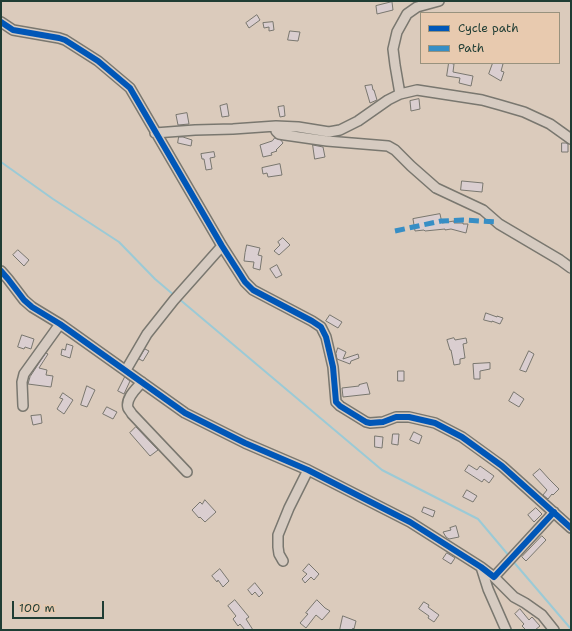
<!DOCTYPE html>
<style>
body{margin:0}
#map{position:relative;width:572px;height:631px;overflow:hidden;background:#dbcbbc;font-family:"Shantell Sans",sans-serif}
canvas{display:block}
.frame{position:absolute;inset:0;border:2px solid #1f3d34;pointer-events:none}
.legend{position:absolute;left:420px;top:12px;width:140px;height:52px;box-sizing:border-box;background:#e8caaf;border:1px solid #98927e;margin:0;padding:5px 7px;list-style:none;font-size:12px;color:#1f3d34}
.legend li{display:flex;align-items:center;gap:8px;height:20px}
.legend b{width:20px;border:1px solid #98927e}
.scale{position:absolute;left:12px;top:601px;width:92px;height:18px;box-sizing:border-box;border:2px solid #1f3d34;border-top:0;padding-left:5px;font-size:12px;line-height:14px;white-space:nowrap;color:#1f3d34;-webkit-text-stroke:3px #e8caaf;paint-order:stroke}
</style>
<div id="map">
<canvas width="572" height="631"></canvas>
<div class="frame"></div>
<ul class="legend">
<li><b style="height:5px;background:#0057b8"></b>Cycle path</li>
<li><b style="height:5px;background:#378ec5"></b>Path</li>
</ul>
<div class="scale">100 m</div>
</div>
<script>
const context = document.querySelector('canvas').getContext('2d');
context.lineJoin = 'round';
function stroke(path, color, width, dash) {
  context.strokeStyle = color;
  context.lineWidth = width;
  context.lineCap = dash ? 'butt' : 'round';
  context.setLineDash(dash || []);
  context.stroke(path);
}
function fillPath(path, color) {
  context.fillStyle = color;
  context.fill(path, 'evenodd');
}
const stream = new Path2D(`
 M1,162L53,199L119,242L155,279L175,296
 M178,298L382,470L478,519L510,557
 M512,560L571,629`);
const building = new Path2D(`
 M392,2L393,10L377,14L376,6Z
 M257,15L260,20L249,28L246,23Z
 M273,22L274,30L269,31V27L264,28L263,23Z
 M290,31L300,32L298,41L288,40Z
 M449,63L454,64L453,72L473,76L471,86L459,83L460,78L447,76Z
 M493,63H500L503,64L501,71L504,72L501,81L489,74Z
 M372,85L373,90H374L377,100L370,103L365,86Z
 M419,99L420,109L411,111L410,101Z
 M227,104L229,116L222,117L220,106Z
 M284,106L285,116L280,117L278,107Z
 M187,113L189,124L178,125L176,115Z
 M179,137H183L192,140L191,146L178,143Z
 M275,138L281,140L283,143L276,150L277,151L271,153L272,155L263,157L260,145L272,141Z
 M562,143H566L568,144V152H562Z
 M313,145L323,147L325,157L315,159Z
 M214,152L215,157L210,158L212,169L206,170L204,159H202L201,154Z
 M280,164L282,175L268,177L267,173L263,174L262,168Z
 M462,181L483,183L482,192L461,190Z
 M440,214L442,223L454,221V223H463V224H468L466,233L451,229L445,230V229L425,231L424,230L415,231L413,219Z
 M283,238L290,245L279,255L274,251L280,245L278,242Z
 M247,245L260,248L258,255L262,256L260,270L253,268L254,262L244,261L245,253Z
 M18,250L29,260L24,266L13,255Z
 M277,265L282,275L276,278L270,269Z
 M486,313L497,317V316L503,318L500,324L492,321V322L484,320Z
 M330,315L342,322L338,328L326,321Z
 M22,335L34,339L31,349L25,347L24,349L18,347Z
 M454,338L455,340L466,338L467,343L463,344L465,358L460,359V364L454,365L451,350H450L447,340Z
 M67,344L73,346L70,358L61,355L62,349L65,350Z
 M338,348L346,352L343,359L358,354L359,358L351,361L350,364L337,359L336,354Z
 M145,349L149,351L143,361L139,359Z
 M529,351L534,354L526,372L520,370Z
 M46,353L48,354L39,368L47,370L46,375L53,376L51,387L28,384L30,377Z
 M490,363V369L480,371V379H474L473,364Z
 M398,371H404V381H398Z
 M125,377L130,381L124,394L118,391Z
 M367,383L370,394L343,397L342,388L359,386V385Z
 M87,386L95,390L87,407L81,405Z
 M514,392L524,399L519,407L509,401Z
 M63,393L73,400L64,414L57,409L63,399L60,398Z
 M107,407L117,412L113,419L103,414Z
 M41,415L42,423L33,425L31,416Z
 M136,427L158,450L150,456L130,433Z
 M414,432L422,436L419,444L410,440Z
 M393,434H399L398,445L392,444Z
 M375,436L383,437L382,448L375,447Z
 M469,465L477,470L480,466L494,476L489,483L484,479L482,482L465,471Z
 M540,469L549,479L559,489L553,495L552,494L548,499L543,495L547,490L533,475Z
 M467,490L477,496L473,502L463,497Z
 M205,500L216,512L205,522L200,517L199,518L192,510L200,502L202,504Z
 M424,507L435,511L433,517L422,512Z
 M536,508L542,514L534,522L528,515Z
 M456,526L459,537L449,539L446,537L443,532L451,530L450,528Z
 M542,536L546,540L526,561L522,557Z
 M447,553L455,558L451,564L443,559Z
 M309,564L319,574L314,580L311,577L305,583L302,579L307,574L303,571Z
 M220,569L229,581L223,587L218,580L217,582L212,576Z
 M255,583L263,593L259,597L255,592L252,595L248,590Z
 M235,600L249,617L246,619L253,630H245L240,624L238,626L233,619L236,616L228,606Z
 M317,600L325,608L330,611L322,620L316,615L306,628L300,623L308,614L306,613Z
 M424,602L429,605L428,607L439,615L434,622L428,618L429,616L419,609Z
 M520,609L529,620L532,617L540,626L535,630H526L522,626L524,624L515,614Z
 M343,616L356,621L354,629L353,628L352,630H340Z`);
const minor = new Path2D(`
 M1,22L13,30L59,38L65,40L98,61L130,88L222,246L245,282L253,290L312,321L321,327L326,337L333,367L336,402L340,406L366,422L370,423L383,422L396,417H409L435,423L462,437L502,466L571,528
 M400,94L395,65L393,49L397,32L407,14L417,7L439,1
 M276,126V131L279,134L285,135L327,141L388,146L395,150L411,166L436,188L483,210L499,224L560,260L571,268
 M155,133L195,130L233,129L276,126L298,127L329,132L340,130L358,121L388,100L400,94L417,90L482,100L500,105L524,112L550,124L571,139
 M1,271L8,279L24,300L32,307L60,324L185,413L245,443L308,470L410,522L481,567L494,577L554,512
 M126,370L147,334L174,300L222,246
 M142,382C137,388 125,398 128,408C129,410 131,412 132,414L187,472
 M23,406L22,382L24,374L60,324
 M283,561L279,554L278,547V535L289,508L308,470
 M481,567L488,589L506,630
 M494,577L514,597L525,603L542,615L554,630`);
const quiet = new Path2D(`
 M395,231L441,221L463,220L498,222`);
const cycleway = new Path2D(`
 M1,22L13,30L59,38L65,40L98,61L130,88L222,246L245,282L253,290L312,321L321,327L326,337L333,367L336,402L340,406L366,422L370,423L383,422L396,417H409L435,423L462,437L502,466L571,528
 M1,271L8,279L24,300L32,307L60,324L185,413L245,443L308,470L410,522L481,567L494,577L554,512`);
stroke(stream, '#9bcad6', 2);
fillPath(building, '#daced0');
stroke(building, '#79776f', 1);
stroke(minor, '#79776f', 12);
stroke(minor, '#d6cbc1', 9);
stroke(quiet, '#378ec5', 5, [10, 5]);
stroke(cycleway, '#0057b8', 6);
</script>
